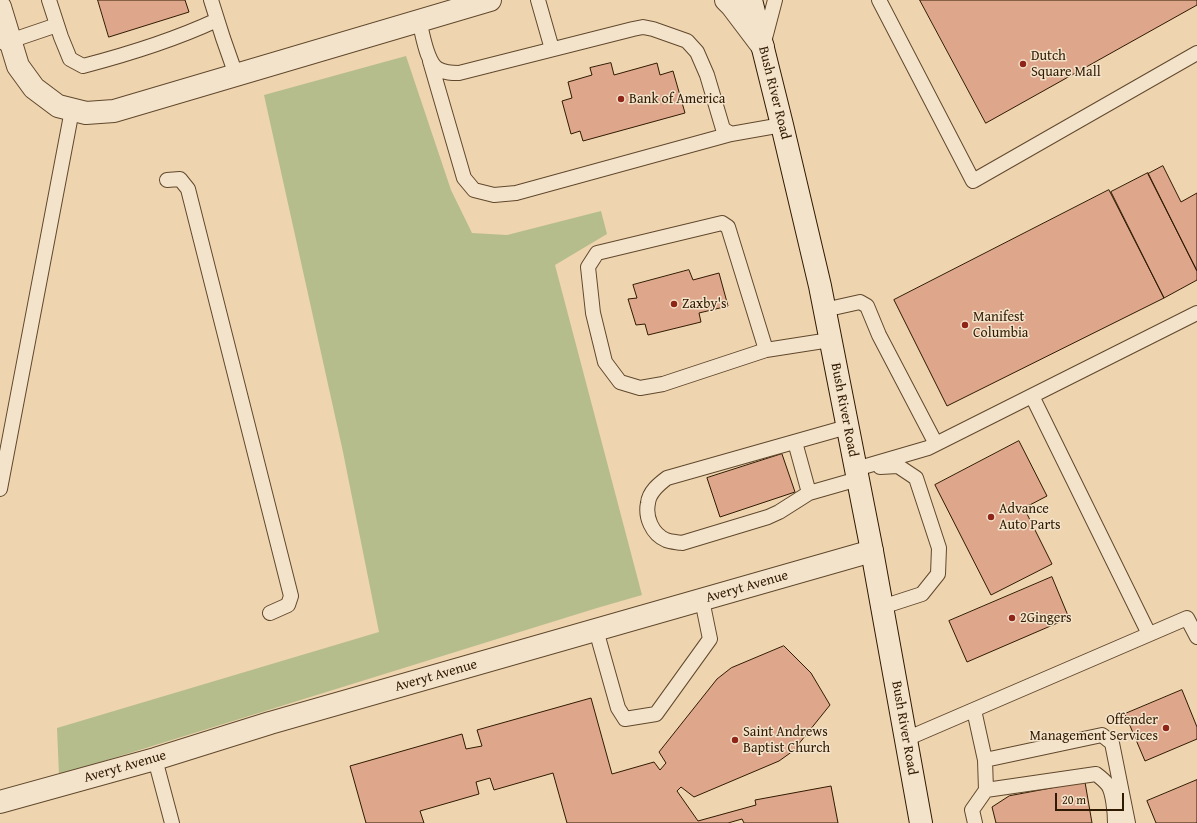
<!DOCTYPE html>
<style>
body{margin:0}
#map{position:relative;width:1197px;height:823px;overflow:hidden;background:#eed4af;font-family:"Gentium Book Plus",serif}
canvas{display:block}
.scale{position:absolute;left:1055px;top:793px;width:69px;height:18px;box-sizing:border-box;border:2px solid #301a01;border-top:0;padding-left:5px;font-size:12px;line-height:14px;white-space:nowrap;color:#301a01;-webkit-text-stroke:3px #f4e3cb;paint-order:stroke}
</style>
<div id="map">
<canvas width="1197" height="823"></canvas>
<div class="scale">20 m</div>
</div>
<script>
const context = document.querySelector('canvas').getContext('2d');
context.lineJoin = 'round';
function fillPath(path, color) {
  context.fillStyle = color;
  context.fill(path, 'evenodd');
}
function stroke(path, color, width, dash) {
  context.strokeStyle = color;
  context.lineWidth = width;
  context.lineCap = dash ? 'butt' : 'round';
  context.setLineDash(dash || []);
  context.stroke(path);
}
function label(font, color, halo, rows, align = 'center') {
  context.font = font + ' "Gentium Book Plus",serif';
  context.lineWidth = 3;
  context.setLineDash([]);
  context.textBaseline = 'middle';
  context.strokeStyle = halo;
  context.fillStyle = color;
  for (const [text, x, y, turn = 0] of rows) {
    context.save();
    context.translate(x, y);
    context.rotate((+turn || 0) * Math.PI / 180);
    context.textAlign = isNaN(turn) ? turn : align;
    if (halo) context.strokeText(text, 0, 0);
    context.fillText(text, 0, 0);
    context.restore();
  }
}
const green = new Path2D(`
 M406,56L451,190L472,233L507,235L601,211L607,234L555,265L642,595L597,608L59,775L57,728L379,632L343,452L264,95Z`);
const building = new Path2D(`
 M98,0H185L189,12L109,37Z
 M920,0H1197V5L986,123Z
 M611,63L614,75L657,63L660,75L673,71L685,113L583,141L580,131L571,134L562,101L572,98L568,82L592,75L590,68Z
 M1163,166L1181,202L1197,193V271L1148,174Z
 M1148,173L1197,271V280L1164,298L1111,192Z
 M1109,190L1164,298L947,406L894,300Z
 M689,270L693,280L719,273L728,306L699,313L701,322L648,335L645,324L636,325L628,299L637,298L633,285Z
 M1019,441L1047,496L1024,508L1052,564L991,595L935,485Z
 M782,454L795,492L720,517L707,478Z
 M1052,577L1069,618L967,662L949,621Z
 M784,646L811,673L830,705L793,751L779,761L694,797L681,787L677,791L698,821L756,805L755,800L831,786L838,823H744L742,819L728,823H567L553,773L494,790L490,778L476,782L479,794L420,811L424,823H366L350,766L462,734L466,749L482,746L477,730L591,698L612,774L654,762L660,770L666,763L659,752L717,679L731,668Z
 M1182,690L1197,727V739L1145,761L1125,714Z
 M1197,780V823H1156L1147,801Z
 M1085,782L1092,823H996L992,807L1009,796Z`);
const lane = new Path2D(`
 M49,0L61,37L70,59L83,66C129,54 174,40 217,20
 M211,0L223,38L236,75
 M538,0L552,49
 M879,0L973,181L1197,53
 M419,21C423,34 426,62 438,69C445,73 452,73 459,73L633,29L643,27L653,29L687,41L697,52L707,75L723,129L731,134L782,125
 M764,42L775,0
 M4,43L57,25
 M430,61L464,178L474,190L494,195L516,193L731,134
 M167,180L180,179L188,189L291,596L288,605L270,613
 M824,310L860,302L867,306L879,335L936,444
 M766,350L728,227L722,223L597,253L588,267L593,313L605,362L620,382L640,388L663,384L766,350L830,340
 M1032,396L1149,634
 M847,427L667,478C659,484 649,492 648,503C645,517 652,534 666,540C671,542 677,542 682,543L768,517L779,512L809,493L858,479
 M795,442L809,493
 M880,467L898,466L916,478L939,548L938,574L922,594L882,607
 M856,469L928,448L1197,313
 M0,489L72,110
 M596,630L618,708L625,719L656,714L710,639L702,600
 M974,710L985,760L986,790L972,810L975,823
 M906,739L1187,618L1197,637
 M155,759L172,823
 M985,760L1102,735L1112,743L1128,823
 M986,790L1096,774C1100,777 1104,780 1108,785C1113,792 1115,813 1115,823`);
const street = new Path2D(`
 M726,0L732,6L763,47
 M0,7L18,66L34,88L58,106L86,113L114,111L490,0
 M0,802L155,759L270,723L872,551`);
const secondary = new Path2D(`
 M751,0L782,125L820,286L872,551L921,823`);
const markers = [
 [1023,64,4,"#8f2418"],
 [621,99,4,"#8f2418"],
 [674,304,4,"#8f2418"],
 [965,325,4,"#8f2418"],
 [991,517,4,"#8f2418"],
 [1012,618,4,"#8f2418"],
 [1166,728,4,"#8f2418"],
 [735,740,4,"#8f2418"]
];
const poiNames = [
 ["Dutch",1031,56],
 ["Square Mall",1031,72],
 ["Bank of America",629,99],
 ["Zaxby's",682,304],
 ["Manifest",973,317],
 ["Columbia",973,333],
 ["Advance",999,509],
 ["Auto Parts",999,525],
 ["2Gingers",1020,618],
 ["Offender",1158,720,"right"],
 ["Management Services",1158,736,"right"],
 ["Saint Andrews",743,732],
 ["Baptist Church",743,748]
];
const streetNames = [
 ["Bush River Road",774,93,76],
 ["Bush River Road",844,410,79],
 ["Averyt Avenue",747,587,-16],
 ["Averyt Avenue",436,676,-16],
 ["Bush River Road",904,728,80],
 ["Averyt Avenue",125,767,-16]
];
fillPath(green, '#b6bd8d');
fillPath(building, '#dea68b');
stroke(building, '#301a01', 1);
stroke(lane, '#60482c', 16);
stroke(street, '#60482c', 24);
stroke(secondary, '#301a01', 24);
stroke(lane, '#f4e3cb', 14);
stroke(street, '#f4e3cb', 22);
stroke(secondary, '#f4e3cb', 22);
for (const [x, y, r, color] of markers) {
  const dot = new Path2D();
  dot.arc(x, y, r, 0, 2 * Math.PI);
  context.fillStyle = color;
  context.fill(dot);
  stroke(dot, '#f4e3cb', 1.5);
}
label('14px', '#301a01', '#f4e3cb', poiNames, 'left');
label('14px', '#301a01', '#f4e3cb', streetNames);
</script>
